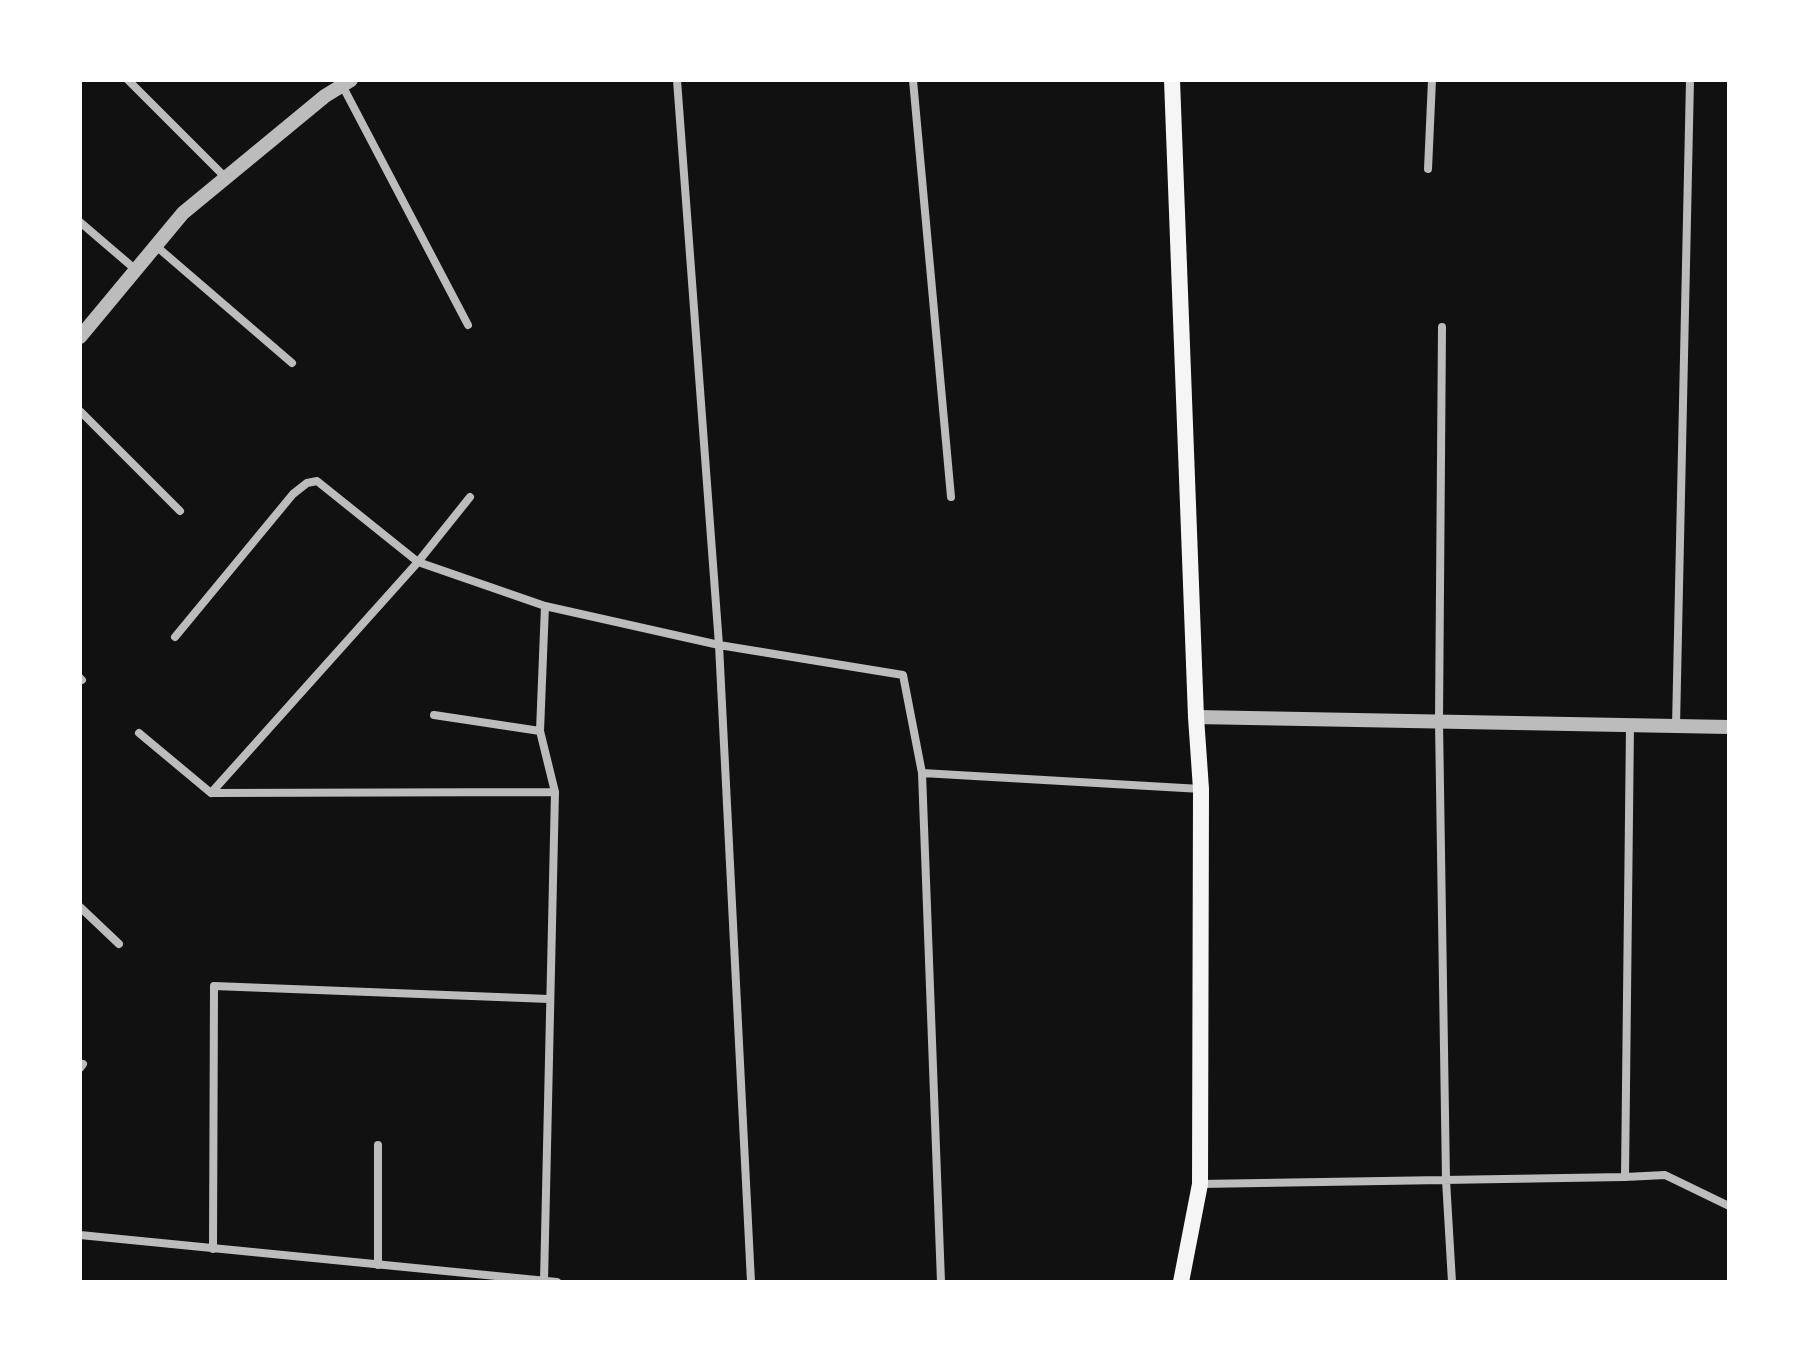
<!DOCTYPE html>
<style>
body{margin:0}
#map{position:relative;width:1809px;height:1362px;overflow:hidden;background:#111;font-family:"Roboto Condensed",sans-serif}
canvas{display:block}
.frame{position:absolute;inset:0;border:82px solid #fff;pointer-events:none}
</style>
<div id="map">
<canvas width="1809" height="1362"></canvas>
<div class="frame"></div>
</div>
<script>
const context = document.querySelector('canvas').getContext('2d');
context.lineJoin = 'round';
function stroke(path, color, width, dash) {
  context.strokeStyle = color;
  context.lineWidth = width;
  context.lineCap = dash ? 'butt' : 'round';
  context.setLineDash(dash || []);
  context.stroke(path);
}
const minor = new Path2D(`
 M128,80L226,178
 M337,80L342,85L468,325
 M677,80L719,645L751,1282
 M913,80L951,497
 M1428,169L1432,80
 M80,222L136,270
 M156,246L292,363
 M1442,327L1439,721L1446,1180L1452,1282
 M80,411L180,511
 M175,637L293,494L307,483L317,481L418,562L470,497
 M80,678L82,680
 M434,715L540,731
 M1676,726L1690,80
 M139,733L211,793L555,792
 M922,773L1201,789
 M211,793L418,562L545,606L719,645L903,675L922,773L941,1282
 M80,907L119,944
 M80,1068L83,1064
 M378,1145V1265
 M1625,1177L1630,725
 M1200,1184L1625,1177L1665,1175L1729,1206
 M80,1235L557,1282
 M213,1249L214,986L549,999
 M544,1281L555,792L540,731L545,606`);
const tertiary = new Path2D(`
 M80,337L183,213L325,96L351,80
 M1196,717L1729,727`);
const secondary = new Path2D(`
 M1172,80L1196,717L1201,789L1200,1184L1181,1282`);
stroke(minor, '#bcbcbc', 8);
stroke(tertiary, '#bcbcbc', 14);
stroke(secondary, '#f5f5f5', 16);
</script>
